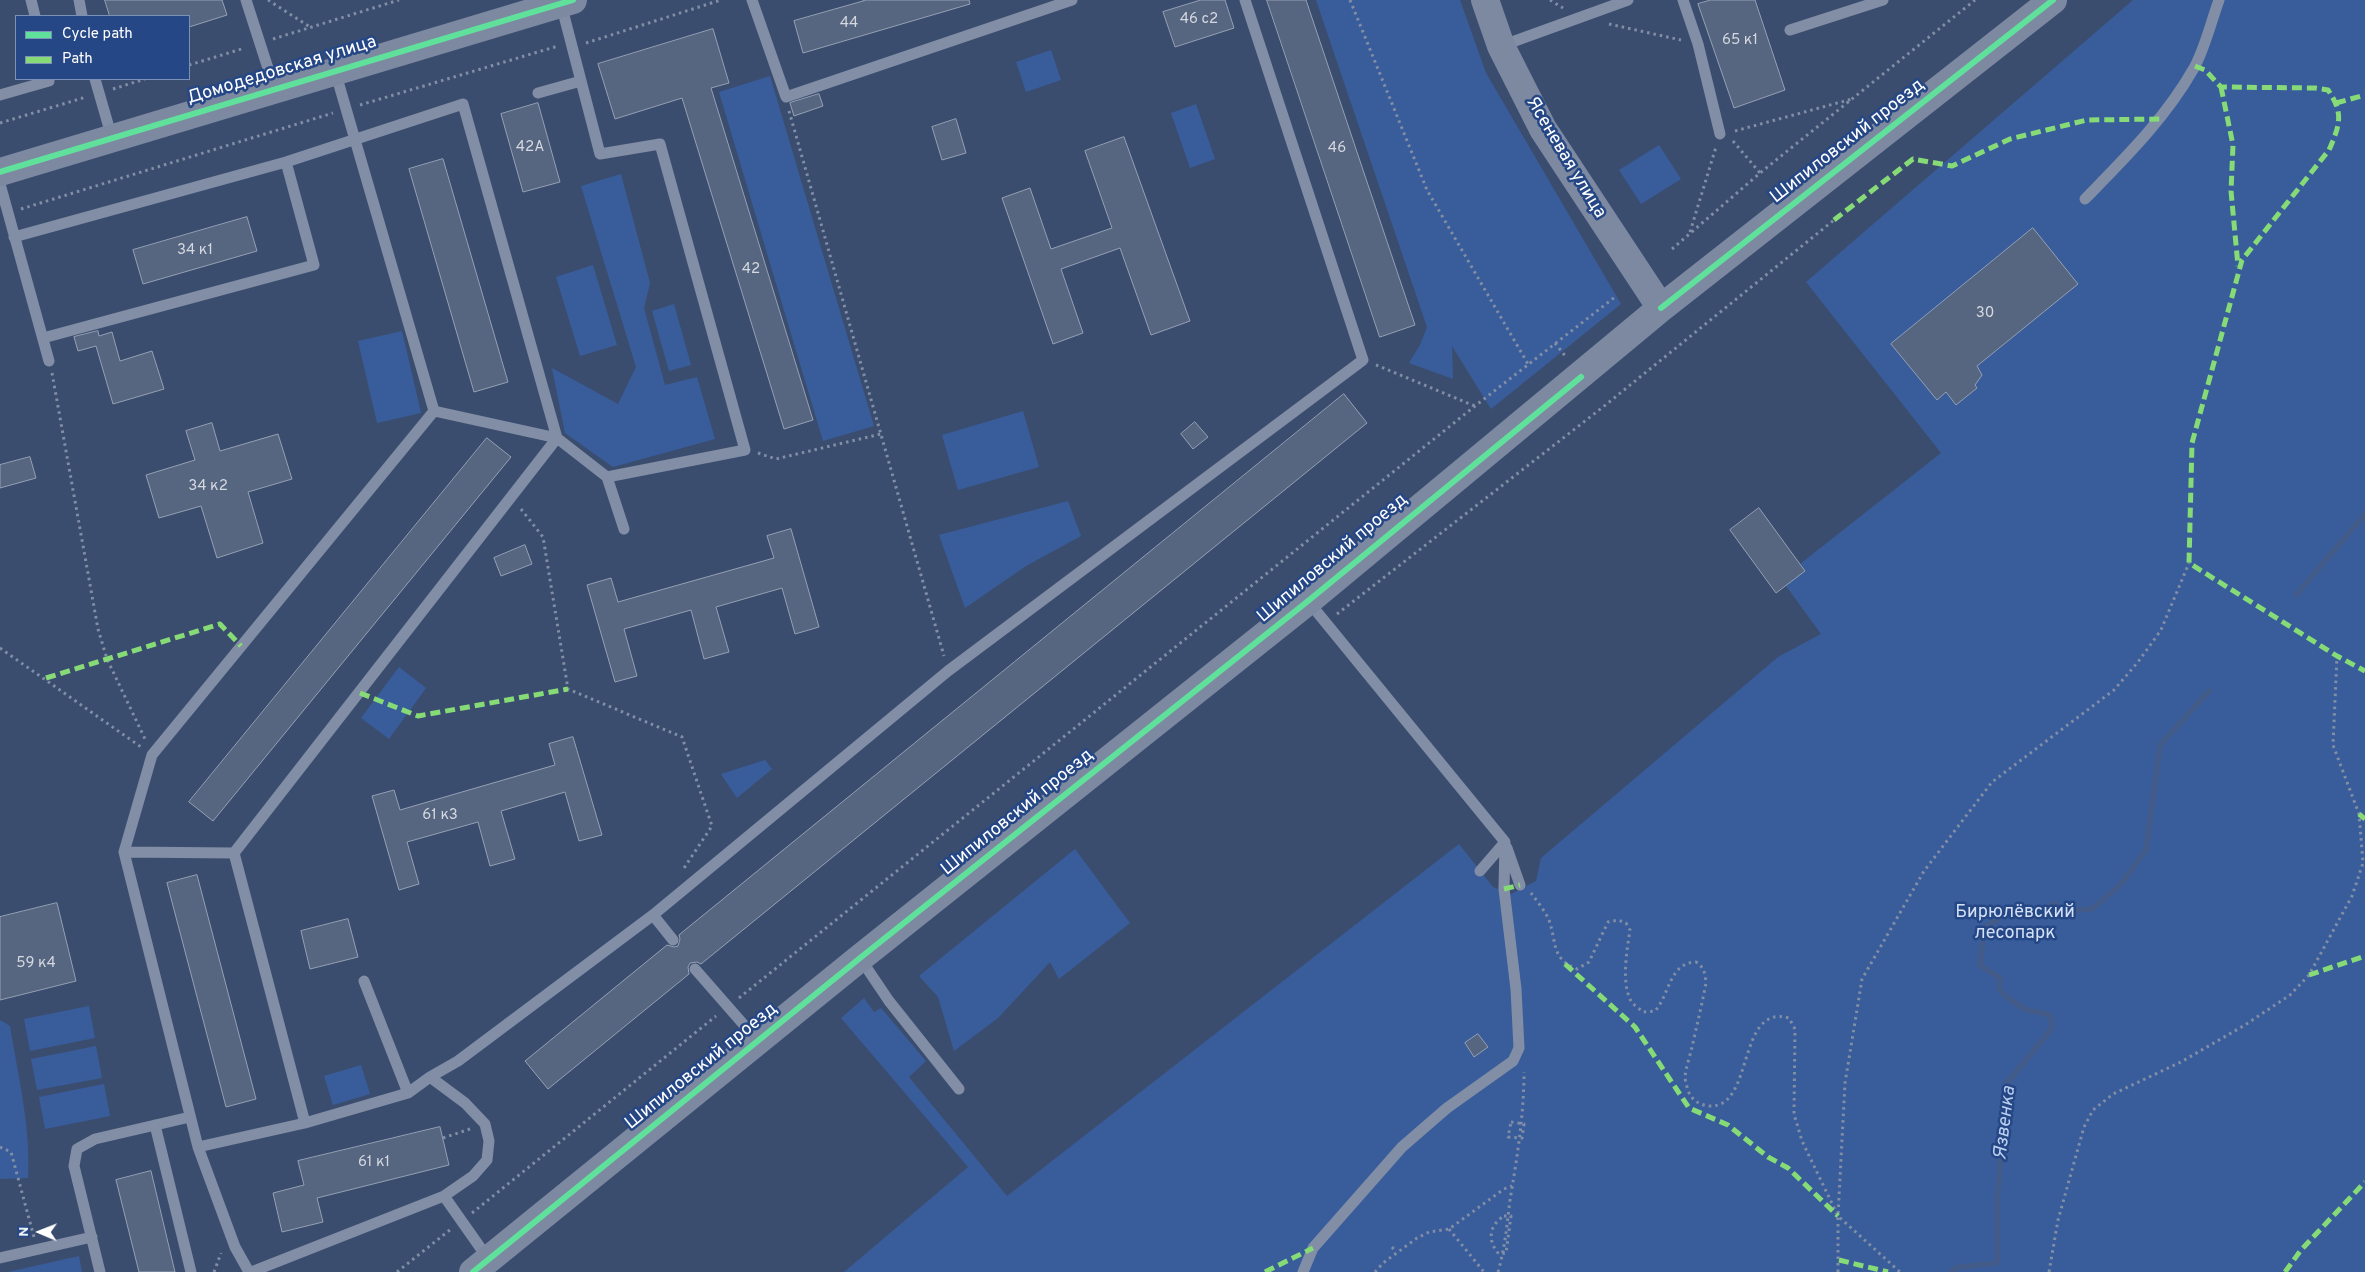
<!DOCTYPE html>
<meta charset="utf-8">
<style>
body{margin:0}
#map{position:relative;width:2365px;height:1272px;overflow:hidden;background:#3b4d6f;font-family:Overpass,sans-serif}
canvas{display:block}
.legend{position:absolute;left:15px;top:15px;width:175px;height:65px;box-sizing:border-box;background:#254785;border:1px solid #7c91b6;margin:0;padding:6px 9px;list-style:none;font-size:15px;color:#fff}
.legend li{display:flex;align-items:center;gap:10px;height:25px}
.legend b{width:25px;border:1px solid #7c91b6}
.north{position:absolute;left:15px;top:1207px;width:50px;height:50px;-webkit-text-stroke:4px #254785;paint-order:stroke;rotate:271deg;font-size:14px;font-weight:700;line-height:20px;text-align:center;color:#fff}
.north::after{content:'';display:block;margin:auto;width:18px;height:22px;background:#fff;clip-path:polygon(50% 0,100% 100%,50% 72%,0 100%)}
</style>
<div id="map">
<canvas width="2365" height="1272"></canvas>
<ul class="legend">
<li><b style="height:6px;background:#60e19b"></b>Cycle path</li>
<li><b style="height:6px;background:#86db77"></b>Path</li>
</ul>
<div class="north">N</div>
</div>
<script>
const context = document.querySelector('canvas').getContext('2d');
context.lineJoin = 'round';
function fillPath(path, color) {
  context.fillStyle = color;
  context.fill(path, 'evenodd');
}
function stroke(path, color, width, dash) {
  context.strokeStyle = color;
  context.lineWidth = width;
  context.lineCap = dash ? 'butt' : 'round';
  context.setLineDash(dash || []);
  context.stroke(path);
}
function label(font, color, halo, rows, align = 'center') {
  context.font = font + ' Overpass,sans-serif';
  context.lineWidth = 5;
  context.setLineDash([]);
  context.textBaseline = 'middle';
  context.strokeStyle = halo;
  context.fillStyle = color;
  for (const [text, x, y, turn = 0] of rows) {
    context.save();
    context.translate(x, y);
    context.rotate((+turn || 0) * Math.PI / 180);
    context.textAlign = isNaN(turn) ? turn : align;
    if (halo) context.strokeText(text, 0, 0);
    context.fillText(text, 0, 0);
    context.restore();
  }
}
const green = new Path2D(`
 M1316,0H1460L1486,73L1621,304L1491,409L1452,346L1453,379L1409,363L1420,345L1427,327Z
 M2133,0H2365V1272H844L968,1167L841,1018L864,998L874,1012L881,1008L926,1061L909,1077L1007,1196L1459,844L1493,887L1511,894L1536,881L1541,858L1778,657L1821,634L1781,579L1941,453L1806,282Z
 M1051,50L1061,80L1026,92L1016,62Z
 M770,76L874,426L823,441L719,92Z
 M1196,104L1215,159L1190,168L1171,113Z
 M1659,145L1681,179L1641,204L1619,170Z
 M621,174L650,283L644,308L665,385L697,377L715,439L613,467L565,433L552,368L618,404L636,367L581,186Z
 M593,265L617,345L580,356L556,277Z
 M674,304L691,365L669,371L652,311Z
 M402,331L421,413L377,423L358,341Z
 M1023,411L1039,467L958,490L942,435Z
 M1068,501L1081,536L1026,566L965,608L939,535Z
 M399,667L426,688L389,739L361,718Z
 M765,760L772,769L737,798L721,774Z
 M1075,849L1130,923L1059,979L1050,962L998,1018L954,1051L938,997L919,976Z
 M89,1006L95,1038L30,1051L24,1019Z
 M0,1020L10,1026C18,1076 31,1127 28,1178L0,1179Z
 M96,1046L102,1078L37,1090L31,1059Z
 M361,1065L370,1094L333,1105L324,1076Z
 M104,1084L110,1116L45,1129L39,1097Z
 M79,1256L82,1272H8Z`);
const stream = new Path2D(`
 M2296,595L2365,514
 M1951,1272L1958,1267L1997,1263V1201L2007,1083L2052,1028L2051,1016C2041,1011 2036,1013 2028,1010C2018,1006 2006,997 1999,989L2001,979L1980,965L1984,928L2014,909L2027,918L2034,917L2054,903L2062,911L2092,909L2120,885L2146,850L2160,745L2209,691`);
const building = new Path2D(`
 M105,0H222L227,15L189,27V16H110Z
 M867,0H969L970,4L803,53L794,21Z
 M1201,0H1225L1234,28L1175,47L1163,12Z
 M1267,0H1306L1415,325L1380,337Z
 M1711,0H1755L1785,90L1734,108L1698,4Z
 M713,29L729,83L711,88L813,420L784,429L682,98L615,119L598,64Z
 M819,94L823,106L794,116L790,103Z
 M538,103L560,182L523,192L501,114Z
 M956,119L966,153L942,160L932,127Z
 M1124,137L1190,321L1151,335L1120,248L1061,269L1083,333L1053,344L1002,198L1030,188L1051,249L1112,228L1085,151Z
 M443,159L508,382L474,392L409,169Z
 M247,217L257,251L143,284L133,250Z
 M2033,228L2078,284L1977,366L1982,375L1975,385L1977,388L1956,405L1946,392L1937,400L1891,344Z
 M98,331L99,336L112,332L120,361L152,351L164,389L113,404L96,346L78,351L74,337Z
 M1344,394L1367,423L701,964L697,962L690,963L688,967L689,974L548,1089L525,1061L667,945L674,947L678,946L680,939L679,935L685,930Z
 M1195,422L1208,437L1193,449L1181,434Z
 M212,423L220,451L278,434L292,479L248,492L263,543L217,558L201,506L159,518L146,475L195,460L186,431Z
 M487,438L511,457L213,821L189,802Z
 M30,457L36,478L0,488V465Z
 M1759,508L1805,571L1776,593L1730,530Z
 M791,529L819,627L795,634L782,588L716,607L729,652L704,659L691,610L624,629L637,676L615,682L587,585L611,578L618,602L774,558L767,536Z
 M525,545L532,564L501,576L494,558Z
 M573,737L602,835L579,841L565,792L501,811L515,859L490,866L478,822L407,842L419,884L399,890L372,796L394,790L400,810L555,765L549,744Z
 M197,875L256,1099L226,1107L167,883Z
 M57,903L76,981L0,1000V917Z
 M348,919L358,957L310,969L301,931Z
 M1478,1034L1488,1047L1474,1057L1465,1043Z
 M440,1127L449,1165L317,1198L323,1222L282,1232L273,1193L304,1185L298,1161Z
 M151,1171L175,1272H139L116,1180Z`);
const path = new Path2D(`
 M268,0L310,27
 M864,0V1
 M1350,0L1427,190L1528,364
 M1550,0L1563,8
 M1609,24L1681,40
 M273,39L399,0
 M586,43L721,0
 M189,65L245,48
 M113,89L145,79
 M360,105L558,46
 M789,111L944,656
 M0,123L86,97
 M1735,131L1852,99
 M1733,141L1760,173
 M21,209L333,113
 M1690,232L1716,147
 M1672,249L1760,173L1975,0
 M1555,343L1566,357
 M1376,365L1475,406
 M52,373L98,629L107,659L146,741
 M758,453L776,459L881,434
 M521,509L543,537L568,689L682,737L712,826L684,868
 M1337,614L1603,407L1834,220
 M0,648L141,747
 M1531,893C1537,901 1545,911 1549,920C1557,943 1551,959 1577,969L1589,962L1608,922L1618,920L1626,923L1630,930C1627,950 1621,983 1631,1001C1633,1005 1640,1009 1643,1012L1655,1011C1670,994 1669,963 1696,962C1704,967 1705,973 1706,983C1702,1004 1697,1025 1692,1047C1690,1056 1686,1067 1685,1077C1685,1081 1688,1091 1690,1095C1695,1102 1701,1105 1709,1106C1755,1109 1736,1003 1789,1018L1795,1029L1794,1114L1802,1141L1838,1216L1900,1272
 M739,998L1475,406L1615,297
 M1511,1122L1524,1124L1522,1138L1508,1137Z
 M443,1138L470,1129
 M0,1147L11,1152L34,1237
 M472,1213L716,1016
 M1504,1216H1511L1506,1253L1499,1254C1487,1241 1489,1225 1504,1216Z
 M1449,1229L1484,1272
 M1392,1247L1396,1252
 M214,1272L221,1253
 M397,1272L451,1229
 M1375,1272L1383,1263L1417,1238L1429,1232L1449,1229L1504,1189L1512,1186
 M1498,1272C1505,1248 1507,1224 1510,1200C1517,1158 1524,1115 1524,1072
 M1838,1272V1216L1845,1083L1862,979L1924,871L1992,782L2114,690L2138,662L2161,630L2189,563
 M2049,1272L2058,1220L2084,1127L2093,1110L2113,1094L2181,1062L2245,1025L2290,995L2309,975L2352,896L2363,863L2359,814L2333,745L2337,656`);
const lane = new Path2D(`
 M31,0L35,16
 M79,0L82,16
 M246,0L275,90
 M752,0L786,97L1072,0
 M1683,0L1698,44L1720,134
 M561,4L600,154L660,144L745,450L607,477
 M1790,30L1883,0
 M1501,46L1628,0
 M95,79L112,138
 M538,93L581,81
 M0,95L49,81V79
 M0,184L49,361
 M2085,199C2125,158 2165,119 2194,68C2205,48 2211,22 2219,0
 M14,237L286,162L463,104L557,438L234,853L305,1123
 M43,338L314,265L286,162
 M434,411L557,438L607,477L624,529
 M1507,848L1520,885
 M124,852L234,853
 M1480,871L1505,842
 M653,915L673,940
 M860,958L889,1001L959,1089
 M695,969L758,1041
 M364,981L408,1093
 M155,1125L191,1272
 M198,1147L305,1123L408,1093L430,1077L458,1061L653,915L948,671L1363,360L1245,0
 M444,1196L489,1260
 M0,1258L92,1237
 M100,1272L74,1166L77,1149L95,1139L190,1117
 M249,1272L235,1247L198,1147L124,852L152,755L434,411L335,71
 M251,1272L444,1196L473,1176L487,1160L489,1141L485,1124L465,1103L430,1077
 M1303,1272L1313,1248L1402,1147L1447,1108L1513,1061L1519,1048L1516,989L1504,889L1505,842L1308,601`);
const secondary = new Path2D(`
 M1485,0L1501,46L1543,129L1661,308
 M0,172L573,0
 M473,1272L860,958L1308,601L1661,308L2053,0`);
const quiet = new Path2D(`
 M2195,66L2205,70L2221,87L2315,88L2328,90C2344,113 2340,125 2329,150L2242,260L2192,443L2189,563L2337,656L2365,671
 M2221,87L2233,145L2231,191L2238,266
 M2336,103L2365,95
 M1834,220L1913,159L1952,166L2010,139L2087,120L2160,119
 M46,678L220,624L241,646
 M360,693L418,716L568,689
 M2359,814L2365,819
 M1504,889L1520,885
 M1565,964L1635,1027L1689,1108L1728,1125L1768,1157L1788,1168L1838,1216
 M2309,975L2365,956
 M1839,1260L1888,1272
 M1265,1272L1313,1248
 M2285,1272L2301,1250L2365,1182`);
const cycleway = new Path2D(`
 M0,172L573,0
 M1661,308L2053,0
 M473,1272L860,958L1308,601L1581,377`);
const numberNames = [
 ["46 с2",1199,20],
 ["44",849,24],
 ["65 к1",1740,41],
 ["42А",530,148],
 ["46",1337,149],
 ["34 к1",195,251],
 ["42",751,270],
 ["30",1985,314],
 ["34 к2",208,487],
 ["61 к3",440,816],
 ["59 к4",36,964],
 ["61 к1",374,1163]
];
const streetNames = [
 ["Домодедовская улица",282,71,-17],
 ["Шипиловский проезд",1848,142,-38],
 ["Ясеневая улица",1565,158,59],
 ["Шипиловский проезд",1333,559,-40],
 ["Шипиловский проезд",1018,813,-39],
 ["Шипиловский проезд",702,1067,-39]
];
const parkNames = [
 ["Бирюлёвский",2015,913],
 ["лесопарк",2015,934]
];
const waterNames = [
 ["Язвенка",2006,1123,-83]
];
fillPath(green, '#395d9b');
stroke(stream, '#435b88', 5.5);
fillPath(building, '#566580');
stroke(building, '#95a0b3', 1);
stroke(path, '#828ea5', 3, [2.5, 4]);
stroke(lane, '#828ea5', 11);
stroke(secondary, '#7c89a1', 28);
stroke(quiet, '#86db77', 5, [10, 5]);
stroke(cycleway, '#60e19b', 6);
label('15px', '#d5d8df', null, numberNames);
label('18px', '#fff', '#254785', streetNames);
label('18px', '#d3e0f6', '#254785', parkNames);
label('italic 19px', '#bbcff0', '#254785', waterNames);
</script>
